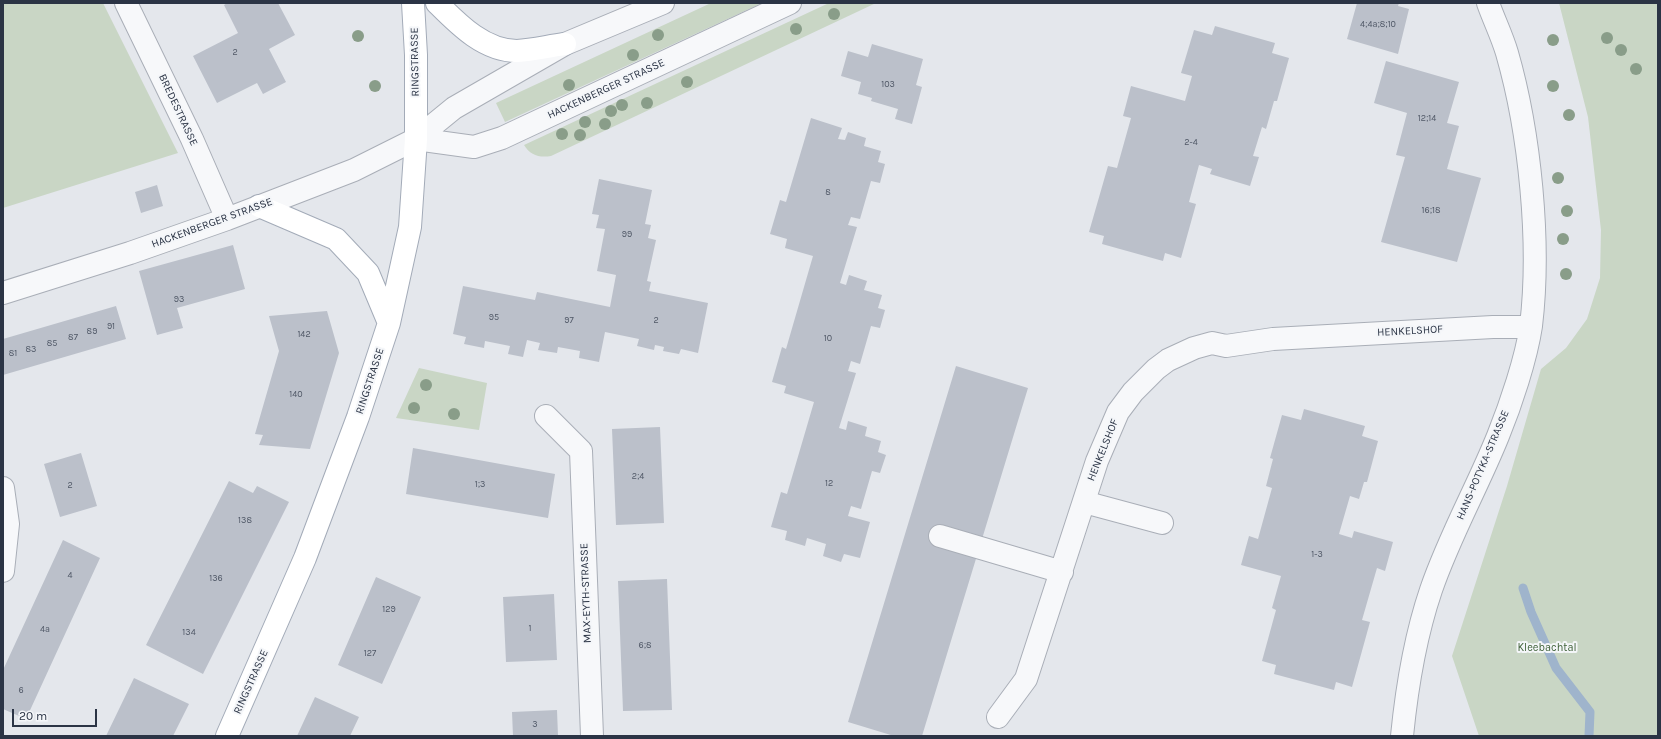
<!DOCTYPE html>
<style>
body{margin:0}
#map{position:relative;width:1661px;height:739px;overflow:hidden;background:#e4e7ec;font-family:Karla,sans-serif}
canvas{display:block}
.frame{position:absolute;inset:0;border:4px solid #2b3445;pointer-events:none}
.scale{position:absolute;left:12px;top:709px;width:85px;height:18px;box-sizing:border-box;border:2px solid #2b3445;border-top:0;padding-left:5px;font-size:12px;line-height:14px;white-space:nowrap;color:#2b3445;-webkit-text-stroke:3px #f4f6f9;paint-order:stroke}
</style>
<div id="map">
<canvas width="1661" height="739"></canvas>
<div class="frame"></div>
<div class="scale">20 m</div>
</div>
<script>
const context = document.querySelector('canvas').getContext('2d');
context.lineJoin = 'round';
function fillPath(path, color) {
  context.fillStyle = color;
  context.fill(path, 'evenodd');
}
function stroke(path, color, width, dash) {
  context.strokeStyle = color;
  context.lineWidth = width;
  context.lineCap = dash ? 'butt' : 'round';
  context.setLineDash(dash || []);
  context.stroke(path);
}
function label(font, color, halo, rows, align = 'center') {
  context.font = font + ' Karla,sans-serif';
  context.lineWidth = 4;
  context.setLineDash([]);
  context.textBaseline = 'middle';
  context.strokeStyle = halo;
  context.fillStyle = color;
  for (const [text, x, y, turn = 0] of rows) {
    context.save();
    context.translate(x, y);
    context.rotate((+turn || 0) * Math.PI / 180);
    context.textAlign = isNaN(turn) ? turn : align;
    if (halo) context.strokeText(text, 0, 0);
    context.fillText(text, 0, 0);
    context.restore();
  }
}
const green = new Path2D(`
 M3,3H103L178,153L3,208Z
 M711,3H762L505,122L496,103Z
 M829,3H876L551,156C539,158 530,155 524,145Z
 M1559,3H1658V736H1479L1452,656L1507,486L1541,369L1566,348L1587,319L1600,278L1601,230L1588,117Z
 M419,368L487,383L479,430L396,418Z`);
const stream = new Path2D(`
 M1523,588L1531,612L1556,668L1590,712L1589,736`);
const building = new Path2D(`
 M227,3H278L295,35L269,49L286,82L263,94L257,83L217,103L193,56L238,33L224,5Z
 M1357,3H1399L1398,6L1409,9L1398,54L1347,39Z
 M1215,26L1275,43L1272,53L1289,58L1277,101H1274L1266,129L1262,127L1253,156L1259,157L1250,186L1210,174L1212,169L1199,165L1189,202L1196,204L1181,258L1165,253L1163,261L1102,244L1104,236L1089,232L1108,166L1117,168L1131,118L1123,116L1131,86L1185,101L1192,76L1181,73L1194,30L1212,35Z
 M872,44L923,59L916,85L922,87L912,124L895,119L898,109L871,101L872,98L858,94L861,82L841,76L848,51L868,57Z
 M1386,61L1459,82L1447,123L1459,126L1447,169L1481,178L1457,262L1381,242L1405,157L1396,155L1407,113L1374,103Z
 M811,118L842,128L838,139L845,140L848,132L866,138L864,146L881,151L878,162L885,164L880,183L871,181L860,219L851,217L848,225L857,227L840,283L846,285L849,275L867,281L864,290L882,295L878,308L885,310L880,328L871,326L860,364L851,361L848,371L856,373L839,428L846,430L848,421L867,427L865,436L881,441L878,452L886,455L880,473L872,471L861,509L851,506L848,516L870,522L860,558L844,554L841,562L823,556L826,544L807,538L805,546L785,540L787,531L771,527L781,492L787,494L814,402L784,393L786,386L772,382L782,347L786,349L813,256L785,248L787,239L770,234L780,200L786,202Z
 M599,179L652,190L645,224L651,225L648,238L656,240L647,281L651,282L649,291L708,303L698,353L681,349L679,354L663,351L664,347L655,345L654,350L637,346L639,339L605,332L599,362L579,358L580,351L558,347L557,353L538,350L540,343L527,340L523,357L508,354L510,346L485,341L484,348L464,344L466,337L453,334L463,286L535,300L537,292L610,307L616,275L597,271L605,229L596,228L599,215L592,214Z
 M157,185L163,206L141,213L135,192Z
 M233,245L245,289L177,308L183,328L157,335L139,271Z
 M116,306L126,339L3,375V339Z
 M327,311L339,353L310,449L259,445L263,435L255,434L279,351L269,316Z
 M956,366L1028,388L922,736H894L848,722Z
 M1304,409L1365,426L1362,436L1378,441L1367,482H1364L1359,499L1350,496L1339,534L1352,538L1354,531L1393,542L1385,571L1377,568L1362,620L1370,622L1352,687L1336,682L1334,690L1274,674L1276,665L1262,661L1276,610L1272,608L1281,576L1241,565L1249,536L1258,539L1272,488L1266,486L1273,459L1270,458L1282,415L1301,420Z
 M660,427L664,523L616,525L612,429Z
 M413,448L555,474L548,518L406,494Z
 M81,453L97,506L60,517L44,464Z
 M229,481L253,493L257,486L289,502L203,674L146,645Z
 M63,540L100,558L26,719L3,709V670Z
 M376,577L421,597L382,684L338,665Z
 M667,579L672,710L623,711L618,581Z
 M554,594L557,660L506,662L503,597Z
 M134,678L189,704L173,736H106Z
 M315,697L359,717L350,736H297Z
 M557,710L558,736H513L512,712Z`);
const minor = new Path2D(`
 M126,3L192,139L227,219
 M416,139L474,147L502,138L790,3
 M3,293L130,253L227,219L354,170L416,139L454,108L565,44L663,3
 M546,416L581,451L592,736
 M3,488L8,524L3,571
 M1084,502L1162,523
 M940,536L1062,572
 M998,717L1026,679L1097,461L1118,412L1133,392L1156,369L1168,360L1194,348L1212,343L1226,346L1273,339L1493,327H1530
 M1402,736C1407,686 1415,637 1431,590C1449,537 1477,488 1498,436C1511,404 1526,359 1531,326C1541,243 1530,133 1507,53C1502,36 1494,20 1488,3`);
const major = new Path2D(`
 M437,3C458,24 484,51 517,51C533,50 549,46 565,44
 M259,206L336,239L368,273L389,323
 M227,736L305,558L358,417L389,323L410,227L416,139V55L413,3`);
const trees = [
 [834,14],
 [796,29],
 [658,35],
 [358,36],
 [1607,38],
 [1553,40],
 [1621,50],
 [633,55],
 [1636,69],
 [687,82],
 [569,85],
 [375,86],
 [1553,86],
 [647,103],
 [622,105],
 [611,111],
 [1569,115],
 [585,122],
 [605,124],
 [562,134],
 [580,135],
 [1558,178],
 [1567,211],
 [1563,239],
 [1566,274],
 [426,385],
 [414,408],
 [454,414]
];
const numberNames = [
 ["4;4a;8;10",1378,24],
 ["2",235,52],
 ["103",888,84],
 ["12;14",1427,118],
 ["2-4",1191,142],
 ["8",828,192],
 ["16;18",1431,210],
 ["99",627,234],
 ["93",179,299],
 ["95",494,317],
 ["97",569,320],
 ["2",656,320],
 ["91",111,326],
 ["89",92,331],
 ["142",304,334],
 ["87",73,337],
 ["10",828,338],
 ["85",52,343],
 ["83",31,349],
 ["81",13,353],
 ["140",296,394],
 ["2;4",638,476],
 ["12",829,483],
 ["1;3",480,484],
 ["2",70,485],
 ["138",245,520],
 ["1-3",1317,554],
 ["4",70,575],
 ["136",216,578],
 ["129",389,609],
 ["1",530,628],
 ["4a",45,629],
 ["134",189,632],
 ["6;8",645,645],
 ["127",370,653],
 ["6",21,690],
 ["3",535,724]
];
const streetNames = [
 ["RINGSTRASSE",415,62,-91],
 ["HACKENBERGER STRASSE",606,89,-25],
 ["BREDESTRASSE",178,110,65],
 ["HACKENBERGER STRASSE",212,223,-20],
 ["HENKELSHOF",1410,331,-3],
 ["RINGSTRASSE",370,381,-72],
 ["HENKELSHOF",1103,450,-68],
 ["HANS-POTYKA-STRASSE",1483,465,-67],
 ["MAX-EYTH-STRASSE",586,593,-92],
 ["RINGSTRASSE",251,682,-66]
];
const parkNames = [
 ["Kleebachtal",1547,648]
];
fillPath(green, '#c9d6c5');
stroke(stream, '#9fb4cc', 9);
fillPath(building, '#bbc0ca');
stroke(minor, '#a9aeb7', 24);
stroke(major, '#a3abb8', 24);
stroke(minor, '#f7f8fa', 22);
stroke(major, '#fff', 22);
context.fillStyle = '#899d89';
for (const [x, y] of trees) {
  context.beginPath();
  context.arc(x, y, 6, 0, 2 * Math.PI);
  context.fill();
}
label('9px', '#4f5766', null, numberNames);
label('11px', '#2b3445', '#f4f6f9', streetNames);
label('11px', '#3f6138', '#f4f6f9', parkNames);
</script>
